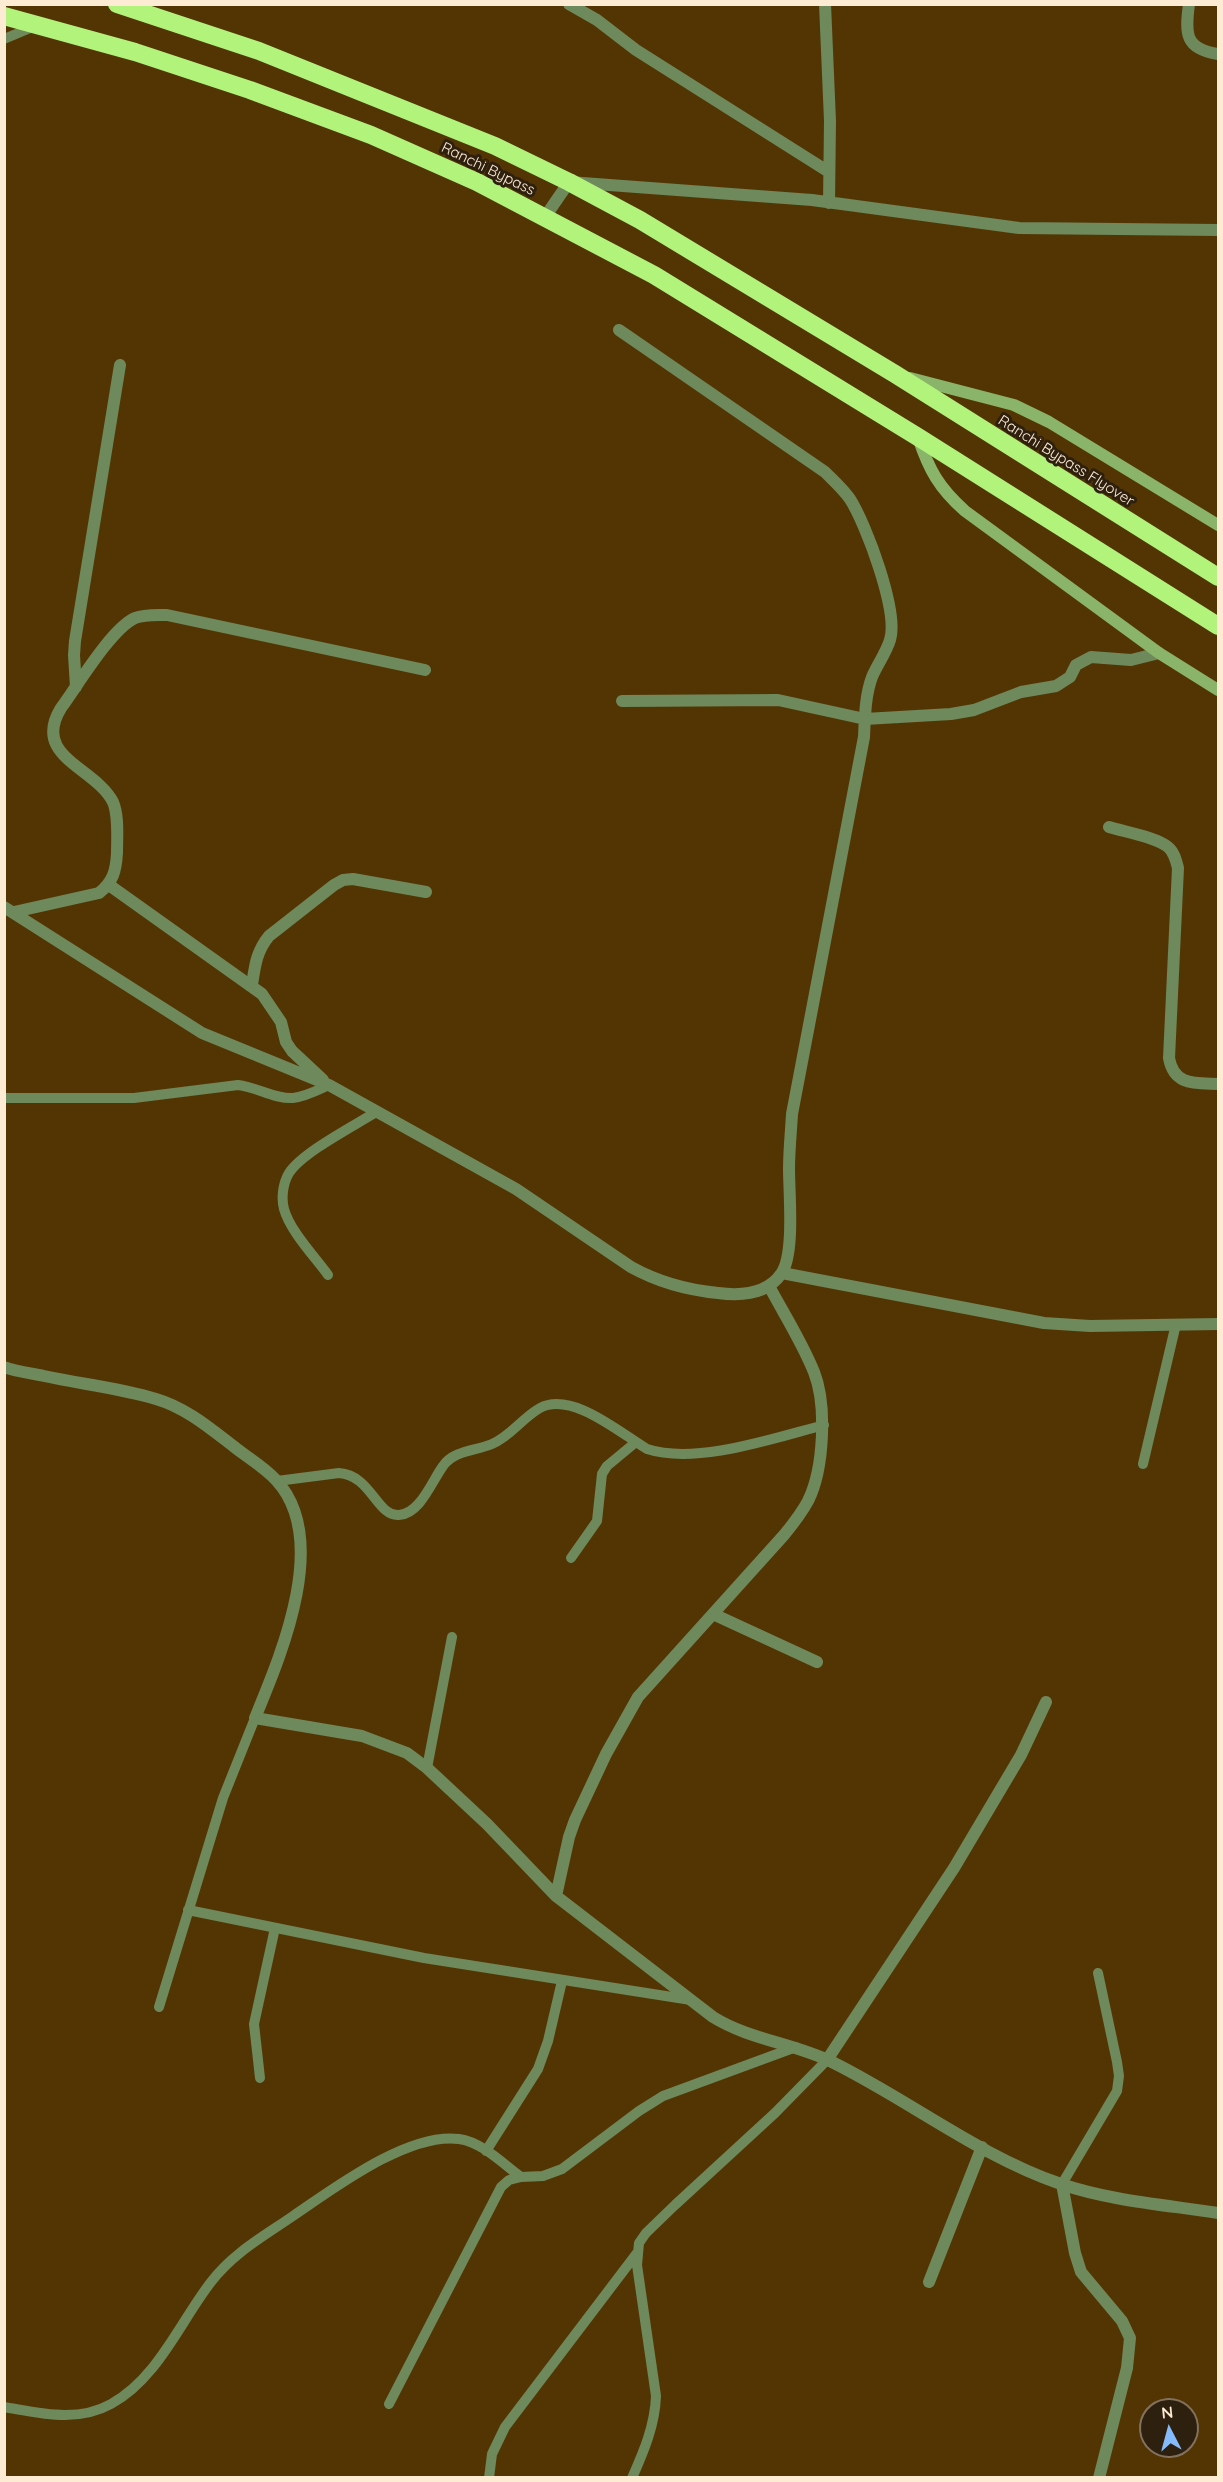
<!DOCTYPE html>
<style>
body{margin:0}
#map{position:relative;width:1223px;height:2482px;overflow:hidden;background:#533504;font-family:Quicksand,sans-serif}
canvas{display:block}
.frame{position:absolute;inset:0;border:6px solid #feebd4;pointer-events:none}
.north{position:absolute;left:1139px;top:2398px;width:60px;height:60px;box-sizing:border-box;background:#2e200e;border:2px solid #81715d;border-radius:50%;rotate:354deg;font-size:16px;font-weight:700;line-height:24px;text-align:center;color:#feebd4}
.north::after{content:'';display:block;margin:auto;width:21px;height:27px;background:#85bbfb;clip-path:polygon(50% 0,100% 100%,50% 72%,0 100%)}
</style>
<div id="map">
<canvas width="1223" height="2482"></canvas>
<div class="frame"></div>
<div class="north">N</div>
</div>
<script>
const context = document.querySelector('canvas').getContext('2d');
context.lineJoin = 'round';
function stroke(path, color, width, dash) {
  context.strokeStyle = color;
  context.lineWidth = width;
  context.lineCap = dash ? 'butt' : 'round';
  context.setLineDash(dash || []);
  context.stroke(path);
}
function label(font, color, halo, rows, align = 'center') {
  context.font = font + ' Quicksand,sans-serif';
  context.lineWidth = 6;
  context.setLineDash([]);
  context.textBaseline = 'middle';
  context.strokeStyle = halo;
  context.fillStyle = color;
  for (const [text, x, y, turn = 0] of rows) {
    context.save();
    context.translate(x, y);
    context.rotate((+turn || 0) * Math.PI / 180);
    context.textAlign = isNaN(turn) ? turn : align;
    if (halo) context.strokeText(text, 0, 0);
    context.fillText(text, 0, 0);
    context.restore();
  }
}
const lane = new Path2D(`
 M4,39L35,26
 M4,1098H134L238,1085C257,1087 274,1099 293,1098C305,1097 318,1090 329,1085
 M328,1275C315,1257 290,1231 284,1209C281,1198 283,1183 289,1173C303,1152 354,1126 376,1112
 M1143,1464L1176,1324
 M277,1481L339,1473C371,1475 377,1517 399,1515C420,1514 432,1481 443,1466C454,1450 476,1451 492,1444C511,1436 522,1418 540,1408C572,1391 620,1433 647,1449C696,1465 774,1438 824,1425
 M571,1558L597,1521L602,1474L607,1466L636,1442
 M427,1768L452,1637
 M188,1910L424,1958L691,2000
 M159,2007L223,1798L255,1718
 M260,2078L254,2024L275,1928
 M486,2151L538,2069L548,2041L562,1981
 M1062,2184L1117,2091L1119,2076L1117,2062L1098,1973
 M389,2404L501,2187L509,2180L521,2177L543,2176L562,2169L639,2111L663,2096L796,2047
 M4,2407C40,2413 77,2423 111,2404C158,2378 180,2322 211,2282C233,2253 264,2236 293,2216C333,2189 408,2132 459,2139C482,2142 503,2164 521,2177
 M489,2478L492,2454L505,2427L637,2253
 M632,2478C644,2451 655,2425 656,2396L637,2265L639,2243L646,2233L675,2205L775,2113L827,2060`);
const street = new Path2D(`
 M569,4L597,20L636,50L829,172
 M825,4L830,121L829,203
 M1189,4C1185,34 1185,49 1218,54
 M545,217L569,182L812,200L1019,228L1218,230
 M76,687L74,655L75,641L120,365
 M622,701L778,700L865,719L951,714L974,710L1021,692L1056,686L1070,677L1076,665L1091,657L1131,660L1159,653
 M1109,827C1125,832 1156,837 1168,847C1174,852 1176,860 1178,868L1169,1058C1174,1086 1195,1083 1218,1084
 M109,885L262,994L281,1022L286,1042L292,1051L323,1080
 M4,907L202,1033L329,1085L516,1189L631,1267C658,1282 687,1290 718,1293C741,1296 767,1294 781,1274C795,1255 789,1194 789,1169C789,1151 791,1132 792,1114L864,737C865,717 865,696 872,677C877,665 886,653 890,640C899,612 866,524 850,499C843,489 834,481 825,472L619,330
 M14,912L99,893C113,882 116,871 117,853C117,838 119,816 113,802C95,767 31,757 61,708C78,685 111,629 135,618C145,614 156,615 167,615L425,670
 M252,985C255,966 256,952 269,936L334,885L343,880L353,879L426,892
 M782,1273L1044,1323L1090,1326L1218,1324
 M4,1367C17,1372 31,1373 44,1376C81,1384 120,1388 156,1399C187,1408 212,1430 237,1449C250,1459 265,1468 276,1480C331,1539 281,1655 255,1718L362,1736L407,1753L427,1768L487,1824L556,1896L713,2017C750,2040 793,2043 832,2062C909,2100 979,2156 1061,2184C1111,2201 1167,2205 1218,2213
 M713,1614L817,1662
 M556,1896L569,1837L575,1820L606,1754L638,1697L784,1535C793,1524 801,1514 808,1501C824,1469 827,1405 814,1372C802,1342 784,1314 769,1286
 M827,2060L954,1868L1021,1755L1046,1702
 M1062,2184L1075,2253L1081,2272L1122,2321L1130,2338L1127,2368L1099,2478
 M929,2282L982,2147`);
const secondary = new Path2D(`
 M910,378L1014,405L1049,422L1218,525
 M918,437C929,470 939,488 965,511L1159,653L1218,690`);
const highway = new Path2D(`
 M117,4L259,51L495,146L569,182L640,220L895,374L1218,577
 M4,16L135,52L250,90L371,135L477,182L654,275L918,437L1218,626`);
const streetNames = [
 ["Ranchi Bypass",488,169,26],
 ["Ranchi Bypass Flyover",1066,461,32]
];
stroke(lane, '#6e895b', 10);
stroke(street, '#6e895b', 12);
stroke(secondary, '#89b469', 12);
stroke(highway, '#b1f37b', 18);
label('15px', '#feebd4', '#2e200e', streetNames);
</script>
